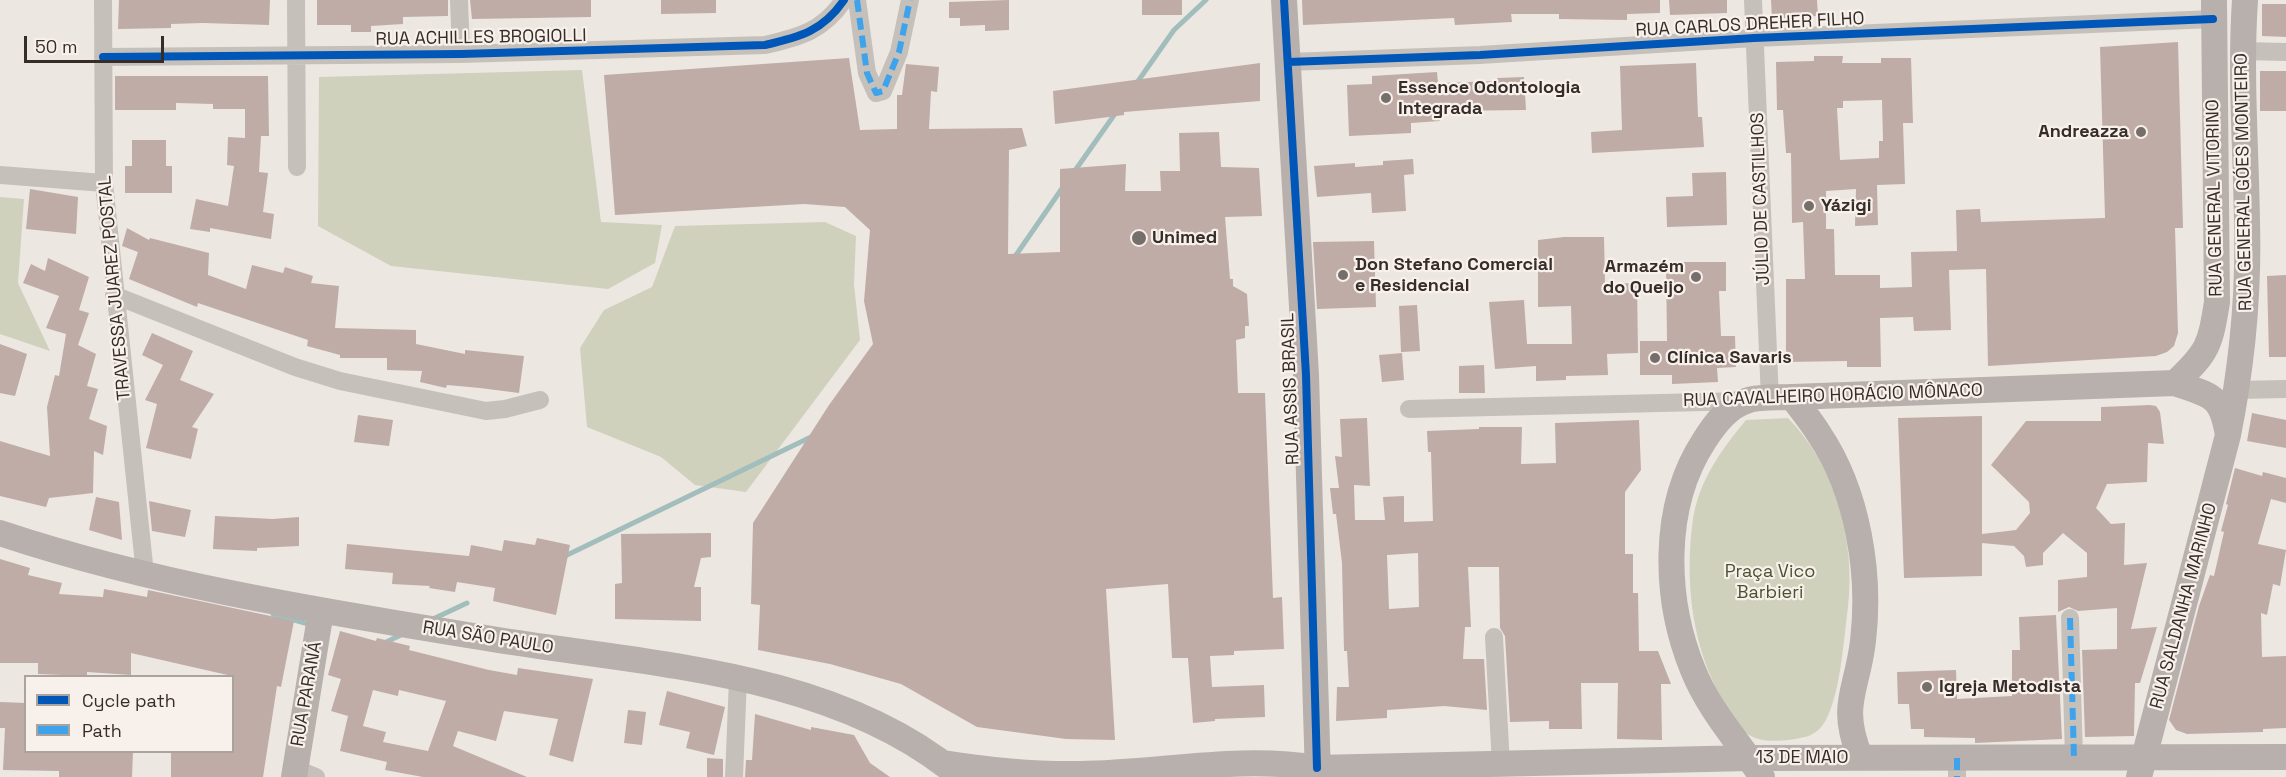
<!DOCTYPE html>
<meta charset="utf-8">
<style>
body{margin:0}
#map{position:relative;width:2286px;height:777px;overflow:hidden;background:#ede7e2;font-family:"Space Grotesk",sans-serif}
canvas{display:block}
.legend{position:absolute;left:24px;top:675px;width:210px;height:78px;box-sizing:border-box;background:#f8f1eb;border:2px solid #aaa39e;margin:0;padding:8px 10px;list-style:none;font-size:18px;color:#362d2a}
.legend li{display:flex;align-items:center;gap:12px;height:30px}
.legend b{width:30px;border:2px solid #aaa39e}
.scale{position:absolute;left:24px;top:36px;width:140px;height:27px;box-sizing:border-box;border:3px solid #362d2a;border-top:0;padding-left:8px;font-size:18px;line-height:21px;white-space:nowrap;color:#362d2a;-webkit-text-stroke:4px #f8f1eb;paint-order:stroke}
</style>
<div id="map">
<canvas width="2286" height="777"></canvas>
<ul class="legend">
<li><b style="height:8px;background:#0057b8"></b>Cycle path</li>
<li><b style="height:8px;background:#3fa3eb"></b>Path</li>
</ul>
<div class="scale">50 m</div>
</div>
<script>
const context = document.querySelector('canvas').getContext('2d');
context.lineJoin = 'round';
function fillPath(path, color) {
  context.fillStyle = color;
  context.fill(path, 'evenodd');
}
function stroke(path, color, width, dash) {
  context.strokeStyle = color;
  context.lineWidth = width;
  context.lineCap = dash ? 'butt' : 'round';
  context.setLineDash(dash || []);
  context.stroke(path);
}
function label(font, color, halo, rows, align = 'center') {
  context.font = font + ' "Space Grotesk",sans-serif';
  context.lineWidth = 4.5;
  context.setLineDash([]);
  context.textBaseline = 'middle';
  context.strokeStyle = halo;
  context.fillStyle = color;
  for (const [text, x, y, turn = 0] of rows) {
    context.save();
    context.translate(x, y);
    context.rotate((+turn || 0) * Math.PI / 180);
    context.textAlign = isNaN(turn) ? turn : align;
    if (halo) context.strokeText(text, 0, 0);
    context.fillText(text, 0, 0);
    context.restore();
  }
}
const green = new Path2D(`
 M582,70L601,222L662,225L655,263L608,289L391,266L318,226L319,77Z
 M0,197L24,199L18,283L50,351L0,334Z
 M825,222L856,236L854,284L860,340L746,492L695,485L661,457L587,427L580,348L604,310L652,287L675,226Z
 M1788,418C1835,465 1856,542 1848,607C1844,637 1840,703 1822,726C1814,737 1801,738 1789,740C1779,741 1763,742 1753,737C1740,732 1734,718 1727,707C1692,652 1684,583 1693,519C1699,480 1722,449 1746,420Z`);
const stream = new Path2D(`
 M1136,84L1174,30L1206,0
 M1074,172L1117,111
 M1014,258L1063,187
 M563,557L811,437
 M273,614L312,625
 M433,619L467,603
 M382,644L403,634`);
const building = new Path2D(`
 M119,0H270L269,25L203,23L171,24V28L118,29Z
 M317,0H448V16L403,17V24L371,26V32H351V25H317Z
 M470,0H591V17L472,19Z
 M661,0H716V13L661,14Z
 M1009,0V30L985,31V25L960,26V18H949V2Z
 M1142,0H1182V15H1142Z
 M1302,0H1660V13L1627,14V20L1559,19V14H1511L1512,22L1455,25L1454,18L1303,25Z
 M1669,0H1727V13L1670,15Z
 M1771,0H1817L1818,16L1772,19Z
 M2262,4H2286V37L2262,36Z
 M2178,42L2183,228H2175L2178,333L2174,346L2167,352L2156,356L1988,366L1986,269L1949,270L1951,330L1914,331L1913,317L1880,318L1881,367H1847V361L1786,362V279H1805L1803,222L1792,223L1791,153H1786L1783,110H1777L1776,62L1814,61V56H1843L1842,63H1881V58H1911L1913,123H1903L1905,184L1877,185L1878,225L1855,226L1856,189L1826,191V229H1834L1835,275H1880V288L1912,287L1911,252L1957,251L1956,210L1980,209L1981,222L2105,218L2100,47ZM1882,100L1883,141H1879V158L1840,160L1837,108H1843V101Z
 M849,58L860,130L897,129V95H902L906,64L939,67L937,92L931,91L929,129L1022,128L1027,146L1009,150L1008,254L1060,252V169L1126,164L1125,191H1161L1160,171H1180L1179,133L1219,132L1221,167L1259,168L1262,216L1225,217L1230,279H1233V286L1247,294L1249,326H1245V338L1236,340L1238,393H1265L1273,598L1282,597L1284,649L1234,651V655L1210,656L1212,687L1264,685L1265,717L1215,719V721L1193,723L1188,658H1172L1168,584L1106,589L1115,740L1066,739L977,727L901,684L830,664L758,650L760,605L751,604L753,523L829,405L873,344L864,301L870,230L845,207L804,204L615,215L604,75Z
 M1260,63V101L1124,112V115L1055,124L1053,91Z
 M1696,63L1698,117H1702L1704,147L1592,153L1591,132L1622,130L1620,66Z
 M2260,71H2286V111H2260Z
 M1437,72L1438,83L1498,81L1497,78L1524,77L1526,110L1439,111L1440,121L1411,123V133L1349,136L1347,85L1372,84V76Z
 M115,76H268L269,136H261L259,172L268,173L263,212L274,214L271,239L210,228V232L190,229L196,199L228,206L234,166L227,165L228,137L245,138V109H213V104L176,103V110H115Z
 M132,140H166V166H172V193H125V166H132Z
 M1413,159L1414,174L1404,175L1406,211L1372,213L1371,193L1317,197L1314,166L1355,163V167L1383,165V161Z
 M1726,172L1727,225L1667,227L1666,197L1693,196L1692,173Z
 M30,189L78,197L76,234L26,229Z
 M127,228L149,240L150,238L209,253L208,275L246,289L252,265L283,273L285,267L313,276L311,283L339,286L335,328L416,330V344L465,354V350L524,356L519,393L480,388L447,385L446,388L420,382L422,371L387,370V358H340V355L307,346L308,340L198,303L197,307L129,279L138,252L122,246Z
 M1564,237H1604L1605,284L1637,283L1638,353L1607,354L1608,375L1566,376V380L1536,381V366L1495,369L1489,302L1524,300L1527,344H1572L1571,306L1538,307V240Z
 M1374,241L1376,307L1317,309L1313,242Z
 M48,258L89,277L79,310L89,313L78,345L96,354L87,386L98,389L89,419L107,426L103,455L94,451L93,493L49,498L46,507L0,496V441L50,456L47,407L55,375L59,376L66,334L46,328L59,296L23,283L31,264L45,271Z
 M1666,262H1726V291H1719L1721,336H1735L1736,367L1717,368L1718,382L1672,384V375H1640V341H1667Z
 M2286,275V357H2269L2267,276Z
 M1417,305L1420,351L1401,352L1399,306Z
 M152,333L193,351L180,380L214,394L192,427L198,429L191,459L146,448L157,404L145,400L163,365L142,355Z
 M0,344L27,354L15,396L0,393Z
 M1402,353L1404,380L1382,382L1379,355Z
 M1484,365L1485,393H1459V366Z
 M2150,405L2156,406L2160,412L2164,444L2148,443L2147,482L2107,484L2096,508L2111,524L2125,523L2124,565L2147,563L2131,629L2157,627L2140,683H2135L2134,736L2085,737L2082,650L2117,649V608L2078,611L2069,607L2058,612V580L2087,577V553L2063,533L2043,553V565L2026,567L2024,556L2014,546L1982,543V576L1904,578L1898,418L1982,416V534L2016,530L2030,513L2029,502L1991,465L2026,421H2101V407Z
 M2252,413L2286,420V448L2247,441Z
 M358,415L393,420L389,446L354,442Z
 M1367,418L1370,486L1354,485L1355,520H1385L1383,497L1404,496V522L1433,521L1431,452H1428L1427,431L1479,429V427H1522L1521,464L1556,463L1555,423L1639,420L1641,470L1625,492V554H1633V593H1638L1639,651H1658L1671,684H1661L1662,740L1617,739L1618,683H1581L1582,729H1549V721L1510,722L1505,636L1500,628L1499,567H1468L1471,627H1465L1463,659H1484L1487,710L1444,706L1416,708L1387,710V718L1336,721L1337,687H1349L1347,651H1344L1342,563L1336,514H1333L1330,488H1339L1335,456L1342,457L1340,419ZM1418,553L1419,607L1389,609L1387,555Z
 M2235,468L2262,476L2263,472L2286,478V503L2271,499L2258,544L2286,550L2280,586L2273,584L2267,615L2261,613L2262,657L2286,656V728L2263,729V732L2187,734L2176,730L2169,720L2199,606L2210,575L2214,576L2224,532L2221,531L2228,505L2226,504Z
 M96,497L119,502L122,540L89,530Z
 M149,501L191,510L185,537L152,531Z
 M215,516L273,519L299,517V546L257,548V551L213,549Z
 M711,533V557L701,558L694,587H701V621L615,619V584L622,583L621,534Z
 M537,538L570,545L556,615L493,601L495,588L457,582L455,592L429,588L430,586L392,584L393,573L345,569L347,544L469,556L471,545L502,551L504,540L535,545Z
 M0,559L30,568L28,575L62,583L59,594L103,597L104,589L147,597L148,590L294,621L281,687L277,686L263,777H171V752H232V676L131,653V675L87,672V676L38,674V663H0Z
 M2056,615L2062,739L1975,743V738L1924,737V729H1911L1909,704H1898L1897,672L1956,670L1957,699L2012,696V650H2020L2019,617Z
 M340,631L376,641L377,638L410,646L409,650L489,670L517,675L518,668L593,679L573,762L549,755L558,719L504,711L496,741L458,731L453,746L527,777H423L385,770L387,762L340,751L348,716L331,711L341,679L328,675ZM373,690L398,696L399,690L446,701L428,751L383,742L386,732L363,726Z
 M667,691L725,707L714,755L686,748L690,732L659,725Z
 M0,702L26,703V752H133L132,777H59V771L3,770L5,728H0Z
 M628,710L646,712L642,745L624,743Z
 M755,714L811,730V727L854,735L870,763L890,777H745L746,760H752Z
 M707,758L723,759V777H707Z`);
const street = new Path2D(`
 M103,0L104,183L145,574
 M296,0L297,167
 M459,0L461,54
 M857,0L867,73L876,93L883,91L899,52L910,0
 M1753,0L1770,399
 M2242,51L2286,52
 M103,57L461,54L765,45C800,37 823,31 844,0
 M1288,62L1480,55L1754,38L2213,19
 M0,175L104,183
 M114,295L295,367L340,381L486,411L505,409L540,400
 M2237,390L2286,389
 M1409,409L1745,401
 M2070,618L2074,758
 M1494,637L1501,765
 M1957,758V777
 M294,768L316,777
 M734,777L738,679`);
const secondary = new Path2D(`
 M1284,0L1306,375L1318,777
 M2175,383C2208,352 2210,346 2217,302L2214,0
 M1792,397C1801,409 1811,421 1819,434C1858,492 1871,573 1863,641C1857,692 1839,704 1860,757
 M0,533C159,586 327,612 492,639C645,664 831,671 955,773
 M943,763C988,770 1034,775 1080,774C1159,773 1239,755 1317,768L1749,758L2286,757
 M294,777L321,611
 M1762,777C1738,741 1709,710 1693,670C1664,599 1661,507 1704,441C1714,425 1727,407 1746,401C1759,396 1778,398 1792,397L2175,383C2211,396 2221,394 2228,435
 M2139,777L2228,435C2242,365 2249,295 2247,223C2246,148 2240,74 2245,0`);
const quiet = new Path2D(`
 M857,0L867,73L876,93L883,91L899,52L910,0
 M2070,618L2074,758
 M1957,758V777`);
const cycleway = new Path2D(`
 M1284,0L1306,375L1317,768
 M103,57L461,54L765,45C800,37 823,31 844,0
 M1288,62L1480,55L1754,38L2213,19`);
const markers = [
 [1386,98,6,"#766e6a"],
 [2141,132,6,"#766e6a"],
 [1809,206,6,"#766e6a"],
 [1139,238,8,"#766e6a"],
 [1343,275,6,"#766e6a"],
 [1696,277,6,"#766e6a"],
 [1655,358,6,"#766e6a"],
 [1927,687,6,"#766e6a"]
];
const streetNames = [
 ["RUA CARLOS DREHER FILHO",1750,25,-3],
 ["RUA ACHILLES BROGIOLLI",481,38,-1],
 ["RUA GENERAL GÓES MONTEIRO",2244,182,-91],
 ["RUA GENERAL VITORINO",2215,198,-91],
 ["JÚLIO DE CASTILHOS",1761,199,-92],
 ["TRAVESSA JUAREZ POSTAL",115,288,-95],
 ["RUA ASSIS BRASIL",1291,389,-92],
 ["RUA CAVALHEIRO HORÁCIO MÔNACO",1833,396,-2],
 ["RUA SALDANHA MARINHO",2184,606,-75],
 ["RUA SÃO PAULO",488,638,9],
 ["RUA PARANÁ",307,694,-80],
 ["13 DE MAIO",1802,758]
];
const poiNames = [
 ["Essence Odontologia",1398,88],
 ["Integrada",1398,109],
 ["Andreazza",2129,132,"right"],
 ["Yázigi",1821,206],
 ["Unimed",1152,238],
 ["Don Stefano Comercial",1355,265],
 ["e Residencial",1355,286],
 ["Armazém",1684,267,"right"],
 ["do Queijo",1684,288,"right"],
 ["Clínica Savaris",1667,358],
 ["Igreja Metodista",1939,687]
];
const parkNames = [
 ["Praça Vico",1770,572],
 ["Barbieri",1770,593]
];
fillPath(green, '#cfd1bd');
stroke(stream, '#a1bdbc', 5);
fillPath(building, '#bfaca6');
stroke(street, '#c6c0bb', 18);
stroke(secondary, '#b7b0ac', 26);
stroke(quiet, '#3fa3eb', 6, [12, 6]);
stroke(cycleway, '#0057b8', 8);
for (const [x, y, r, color] of markers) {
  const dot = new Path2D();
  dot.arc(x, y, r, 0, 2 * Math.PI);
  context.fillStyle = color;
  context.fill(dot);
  stroke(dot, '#f8f1eb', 2);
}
label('18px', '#362d2a', '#f8f1eb', streetNames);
label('bold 18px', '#362d2a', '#f8f1eb', poiNames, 'left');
label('18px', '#48532f', '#f8f1eb', parkNames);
</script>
